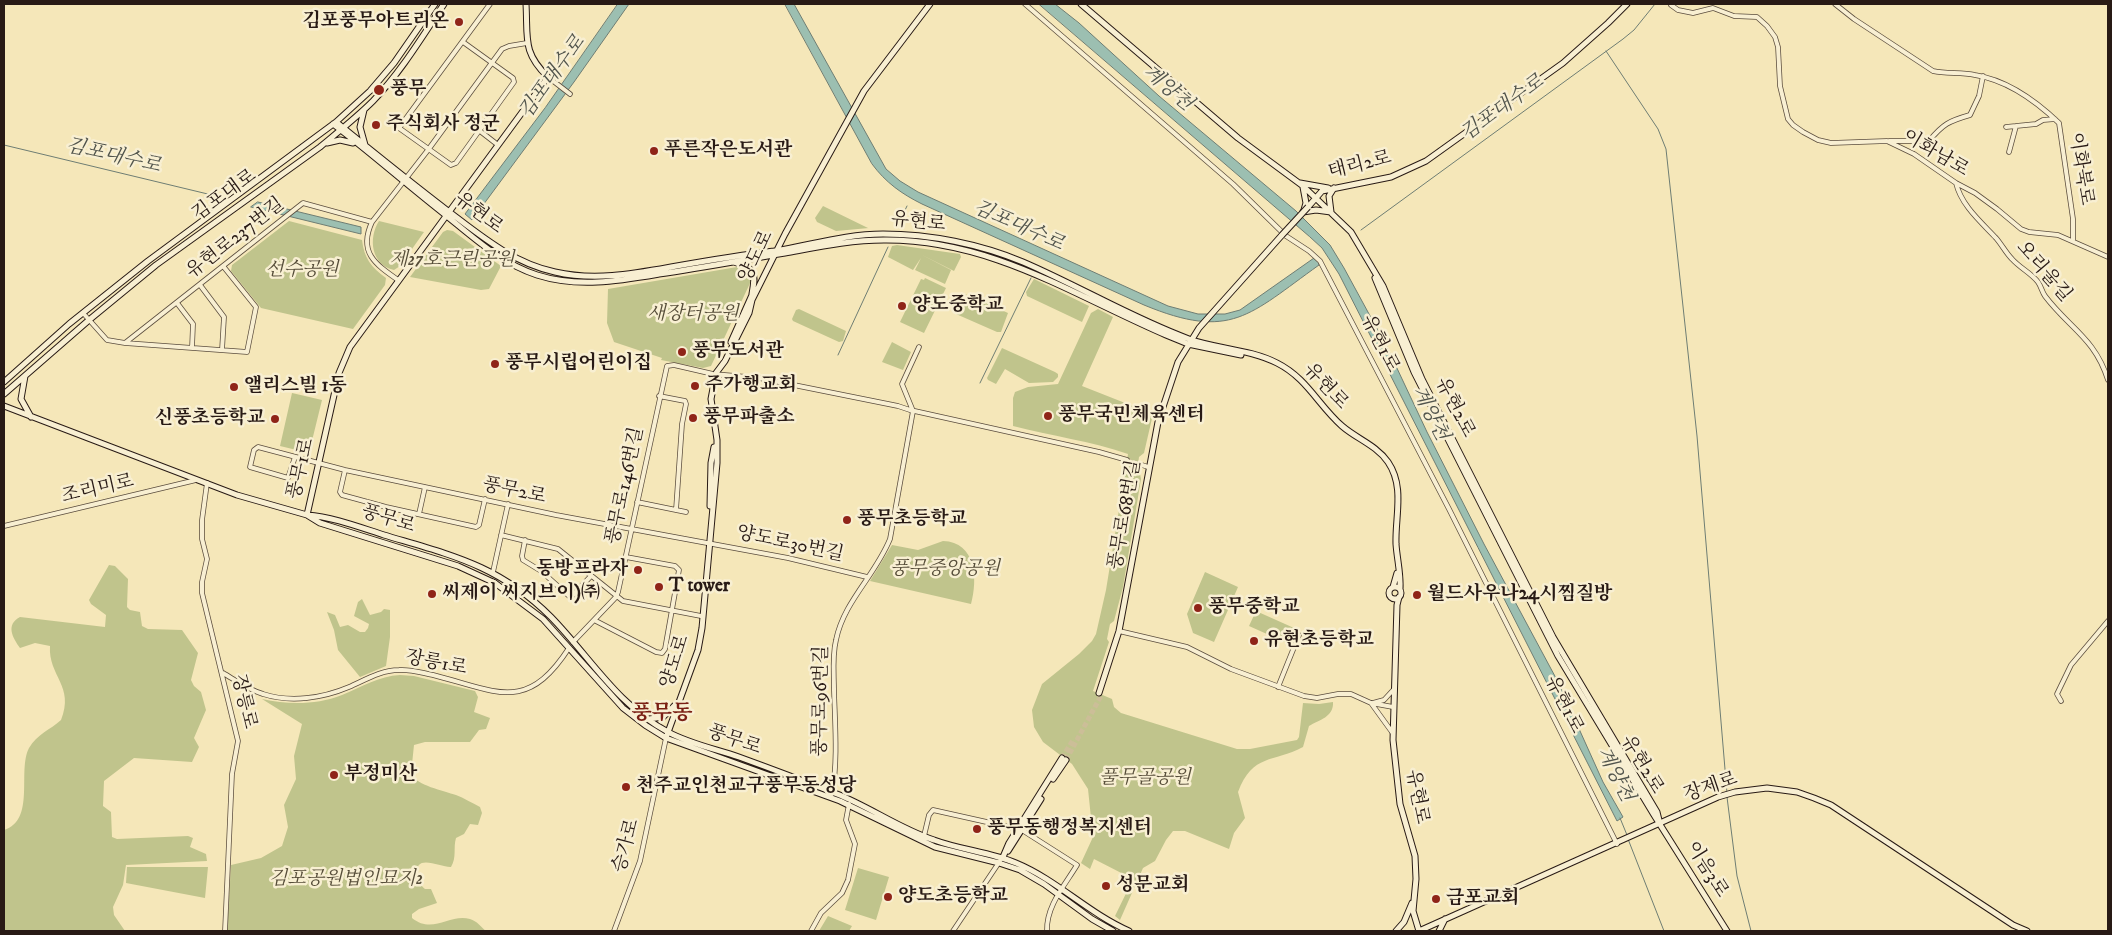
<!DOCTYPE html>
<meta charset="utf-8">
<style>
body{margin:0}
#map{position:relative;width:2112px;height:935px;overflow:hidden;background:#f5e7b9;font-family:"IM FELL DW Pica",serif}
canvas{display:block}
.frame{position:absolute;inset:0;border:5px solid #281a15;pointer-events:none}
</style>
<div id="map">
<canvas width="2112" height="935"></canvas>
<div class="frame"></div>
</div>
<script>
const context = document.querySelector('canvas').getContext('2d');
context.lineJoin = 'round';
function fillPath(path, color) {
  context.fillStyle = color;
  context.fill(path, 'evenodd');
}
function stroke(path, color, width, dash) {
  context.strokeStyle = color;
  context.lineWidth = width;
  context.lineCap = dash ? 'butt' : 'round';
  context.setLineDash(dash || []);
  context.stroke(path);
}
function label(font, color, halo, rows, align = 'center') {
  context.font = font + ' "IM FELL DW Pica","Noto Serif KR",serif';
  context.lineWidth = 5;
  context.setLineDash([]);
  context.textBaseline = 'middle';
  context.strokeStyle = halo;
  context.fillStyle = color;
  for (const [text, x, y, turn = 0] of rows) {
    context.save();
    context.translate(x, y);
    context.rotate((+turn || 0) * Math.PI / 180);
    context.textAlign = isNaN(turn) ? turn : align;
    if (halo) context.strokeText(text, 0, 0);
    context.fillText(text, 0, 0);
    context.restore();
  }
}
const green = new Path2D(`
 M823,206L868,228H869L836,231L817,222L815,218Z
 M289,221L362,240C364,258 371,267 386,278L385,285L353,329L261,308L231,271L232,265Z
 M379,221L424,232L400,266L394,270C371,265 368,238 379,221Z
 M447,230L453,231L501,266L489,289L481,290L410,277L443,232Z
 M897,245L960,254L961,257L954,271L922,255L951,270L945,284L915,270L921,258L913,270L888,257L892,246Z
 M737,267H743L751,273L752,279L711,366L703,368L661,360L662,358L614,342L607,323L608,289Z
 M921,279L924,280L925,278L946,288L924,333L900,322Z
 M1034,279L1089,306L1082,322L1027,296L1026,292Z
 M965,294L1008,313L1001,332H997L956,314L958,306Z
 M799,309L846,331L843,341L839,342L793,321L792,319L796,310Z
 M1098,309L1113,317L1082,386L1153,414L1144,453L1139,457L1137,472L1140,474L1141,479L1123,587L1114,621L1110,624L1107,639L1109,642L1093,691L1112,699L1114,707L1121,713L1237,749H1250L1297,740L1299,737L1303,703L1319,704L1333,702C1334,717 1319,720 1309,726L1303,747C1273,763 1253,753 1238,792L1245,818L1234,833L1229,849L1185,831H1173L1166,840L1155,861L1143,868L1120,920L1115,916L1133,879L1094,859L1090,869L1081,863L1093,837L1088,789L1072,764L1043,742L1034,727L1032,710L1042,684L1079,654L1092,641L1096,634L1106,590L1128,454C1091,441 1051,436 1013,426V398L1015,392L1028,387L1058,384L1091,313Z
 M892,342L911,352L903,370L882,362Z
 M1002,348L1055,372L1058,374V377L1053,382L1029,383L1005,369L996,384L988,380L987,378Z
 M292,393L322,400L309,453L280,446Z
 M943,541C976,542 978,579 971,604L870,581L892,545L918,550Z
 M109,565L115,566L128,579L127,607L130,610L140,612L142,626L148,629L182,630L198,653L191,680L194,686L201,692L206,710L194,738L199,747L192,762L134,758L104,781L103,806L111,812L112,837L117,839L188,836L193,838L190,847L206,854L207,861L126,865L123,885L113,907L114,915L125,931H4V830C36,820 17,771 29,748C37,734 50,730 61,720C75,686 48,676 50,646L35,643L20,648C13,638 5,625 20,617L105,627L106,615L91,604L89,600Z
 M1205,572L1238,587L1214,642L1193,633L1187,614Z
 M362,599L370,615L381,612L384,609L390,610V637L386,666L360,677L338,650L334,630L327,612L335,615L340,627L348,625L360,632H365L368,628L369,624L354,616L358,602Z
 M1256,611L1294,628L1287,643L1249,626Z
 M400,675L414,676L475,691L478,697L474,712L490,718L486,729L479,730L470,742H425L414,745L411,774C416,785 444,791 456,795C464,798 472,803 480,807L482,813L478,825L470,824L464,834L456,838C453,848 457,857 451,867C442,868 413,852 418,875C419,881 420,885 425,889H431L437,903L419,909L412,914V918C433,935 450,913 470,919C477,921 481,927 486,931H227L231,865L261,858L282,846L288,827L284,805L296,779L294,756L302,724L262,699C289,705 316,705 342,695C361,687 379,676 400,675Z
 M127,867H208L205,898L126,883Z
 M858,868L889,877L876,920L845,910Z
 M828,916L852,926L849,931H819Z`);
const water = new Path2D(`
 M618,4H629L574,82L472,220L465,214L545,108Z
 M785,4H794L886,169L900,181L918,192L1168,306L1198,314H1225L1240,310L1314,258L1319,262V265C1249,315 1231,341 1144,305L922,204C902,194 886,183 872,164Z
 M1039,4H1055L1079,23L1159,96L1296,211L1330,245L1344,268L1387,347L1427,432L1484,544L1557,680L1603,782L1623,817L1617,821L1339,274L1322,248L1310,237Z
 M258,202L361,227V234L251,207Z`);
const stream = new Path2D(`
 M1606,51L1658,129L1666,149L1697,436L1727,793
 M4,145L216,196
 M897,227L907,206
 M1361,230L1623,39L1634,30L1655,4
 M838,355L888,247
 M980,383L1031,278
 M1727,797L1737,876L1751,931
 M1620,818L1627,835
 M1628,839L1664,931`);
const streetTunnel = new Path2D(`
 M1127,460L1139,464`);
const secondaryTunnel = new Path2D(`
 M1062,758L1073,740
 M1066,760L1102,694`);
const street = new Path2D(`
 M1025,4L1233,184L1286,236L1309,251L1320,261L1449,509L1617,844
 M1835,4L1854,19L1933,71C1947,74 1961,72 1975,75C2007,80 2036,101 2059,123L2073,219V240
 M1671,5L1678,10L1693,13L1713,8L1734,16L1757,17L1767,26L1775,37L1778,47L1780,86L1788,119L1793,125L1803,132L1818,140L1831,143L1887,141L1914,154L1956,183L1975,193L1997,209L2021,229L2029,232L2058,235L2108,257
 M463,42L513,78L514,82L456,163L451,165L399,128L490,4
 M548,77L570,94
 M2006,127L2036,124L2043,120L2055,119
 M480,131L498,145
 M1889,141H1929C1943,124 1949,121 1970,115L1979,96L1983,76
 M2009,152L2016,126
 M1956,183C1961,205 1981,222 1996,238C2002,245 2006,253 2012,259C2020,268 2031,273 2038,282C2041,286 2042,292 2045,296C2069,328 2095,338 2108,380
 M372,222C358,252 375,264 398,280
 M200,285L224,317L222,350
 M177,303L193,324L192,348
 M83,313L107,340L125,343L303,203L372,222L428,150L502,49L509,46L527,43
 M125,343L247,352L256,307L223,266
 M910,410L1099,452L1127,460
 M913,411L902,384L919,347
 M295,457L288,478L250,467L254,450L258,447L345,470L556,515L788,558L867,577
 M1139,464L1148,467
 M345,470L340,492L342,495L386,507L476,527L479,525L485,499
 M207,483L202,520V539L207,559L202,582V593L238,741L232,774L225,931
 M637,502L676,510L682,424L686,404L685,401L659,396
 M676,510L686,512
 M419,514L425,487
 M4,526L196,480
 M501,535L558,549L623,601L701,616
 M525,540L522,556L523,560L541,571L569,596L573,595L591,576
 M493,572L508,504
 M594,620L656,652L662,653L665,649L679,570L675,566L626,557
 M1119,631L1187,647L1231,669L1304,696L1317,698L1338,694H1351L1371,703L1393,707
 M573,642L616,597L618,592L667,366L674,365L713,374L759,378L898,406L913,411
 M223,673C235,680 249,690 263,694C291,703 323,698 349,687C365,680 381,670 399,670C411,669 422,673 433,675C497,691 526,714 569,648
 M1278,687L1299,635
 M2061,701L2057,694L2071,665L2108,621
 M1371,703L1392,732
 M1373,703L1384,700L1395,688
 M832,794C838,761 835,724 834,690C834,674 832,656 836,640C844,601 875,576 890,539L913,411
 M1022,830L1077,865C1065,885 1046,906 1047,931
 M924,836L929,815L933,810L1018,829
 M614,931L640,861L666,738
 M811,931L821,913L842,893L848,880L855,844L846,820L849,804
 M953,931L1000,861`);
const secondary = new Path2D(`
 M1081,4L1238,138L1303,186L1351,232L1383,286L1422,379L1553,637L1657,812L1660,824
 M364,110L360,127L365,145
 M336,122C373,152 410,182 448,211C481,236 513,263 555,272C594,281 632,274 671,267C705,261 740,255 774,251C811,245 846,234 883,234C930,234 980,244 1023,262C1079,286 1132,318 1189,339C1217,349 1250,349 1277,363C1307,378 1318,405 1342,426C1357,439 1376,445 1388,462C1405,487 1395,516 1396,544C1397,559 1401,574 1400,589
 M333,124C370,152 406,184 443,213C473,237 500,263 537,275C578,288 618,281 659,274C701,268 743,260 785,253C818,247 850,240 884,240C990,239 1073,295 1166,335L1188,344L1241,355
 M327,143L340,140L353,143
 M1300,183L1328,188
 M1303,187L1306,203L1304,210
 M1308,207L1322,191L1391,177L1426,161L1563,63L1608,23L1627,4
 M1303,212L1316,210L1331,212L1329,196L1334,188
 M734,262C756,269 756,272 752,294
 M1375,278L1414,372L1558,656L1654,815L1727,931
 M731,342L752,295
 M25,376L21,399L31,417
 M4,382L69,324L148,261L336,122L370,91L394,63L435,4
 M4,394L89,320L156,265L320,147C338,132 357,117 373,101C401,72 422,37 444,4
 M4,406L237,495L307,515
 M710,506L711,463L714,447
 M307,515L339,373L350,347L548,77C522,52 528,38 526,4
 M1389 593a6 6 0 1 1 12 0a6 6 0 1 1-12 0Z
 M1393,587L1397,573
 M1399,597L1397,605L1393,740L1400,804L1415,856L1416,879L1413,911L1419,931
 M1099,693L1119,631L1158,422L1178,362L1199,328L1282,235
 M649,719L663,717L674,706
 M667,735L698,650L702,628L717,463V440L711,399L716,373L725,361L749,313L752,300L785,234L864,91L930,4
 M1053,779L1066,760
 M1008,851L1041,799
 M1003,857L1009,843L1062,758
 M1113,931L1092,919L1044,884L1020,870L999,863L935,847L840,801L666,738L645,725L623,708L543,619L495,583L458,566L320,523L307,515C333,517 359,527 384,535C451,555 499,565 551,617C590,657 617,705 668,732C690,744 716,749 739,757C772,769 804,781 837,794C870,807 900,829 934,840C961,850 990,852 1016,863C1057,880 1088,913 1129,931
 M1396,931L1404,922L1412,903
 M1419,931L1718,797L1735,792L1767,788L1797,792L1814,798L1831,805L2013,925L2027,931
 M1439,931L1445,919`);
const secondaryBridge = new Path2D(`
 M1282,235L1308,207`);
const markers = [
 [459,22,5,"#8f2418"],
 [379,90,6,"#8f2418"],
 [376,125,5,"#8f2418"],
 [654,151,5,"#8f2418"],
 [902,306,5,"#8f2418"],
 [682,352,5,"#8f2418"],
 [495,364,5,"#8f2418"],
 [695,386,5,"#8f2418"],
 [234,387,5,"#8f2418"],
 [1048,416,5,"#8f2418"],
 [693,418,5,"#8f2418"],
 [275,419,5,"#8f2418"],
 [847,520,5,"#8f2418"],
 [638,570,5,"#8f2418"],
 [659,587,5,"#8f2418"],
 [432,594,5,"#8f2418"],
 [1417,595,5,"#8f2418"],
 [1198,608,5,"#8f2418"],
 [1254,641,5,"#8f2418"],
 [334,775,5,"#8f2418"],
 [626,787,5,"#8f2418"],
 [977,829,5,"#8f2418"],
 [1106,886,5,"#8f2418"],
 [888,897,5,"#8f2418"],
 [1436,899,5,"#8f2418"]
];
const poiNames = [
 ["김포풍무아트리온",449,22,"right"],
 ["풍무",390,90],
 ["주식회사 정군",386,125],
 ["푸른작은도서관",664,151],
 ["양도중학교",912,306],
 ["풍무도서관",692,352],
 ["풍무시립어린이집",505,364],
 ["주가행교회",705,386],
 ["앨리스빌 1동",244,387],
 ["풍무국민체육센터",1058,416],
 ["풍무파출소",703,418],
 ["신풍초등학교",265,419,"right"],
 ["풍무초등학교",857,520],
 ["동방프라자",628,570,"right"],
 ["T tower",669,587],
 ["씨제이 씨지브이)㈜",442,594],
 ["월드사우나24시찜질방",1427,595],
 ["풍무중학교",1208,608],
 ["유현초등학교",1264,641],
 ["부정미산",344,775],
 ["천주교인천교구풍무동성당",636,787],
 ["풍무동행정복지센터",987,829],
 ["성문교회",1116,886],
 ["양도초등학교",898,897],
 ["금포교회",1446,899]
];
const streetNames = [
 ["이화남로",1935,154,31],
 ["태리2로",1360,166,-14],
 ["이화북로",2080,169,81],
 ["김포대로",225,196,-36],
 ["유현로",478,214,37],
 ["유현로",918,223,6],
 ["유현로237번길",236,239,-38],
 ["양도로",757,257,-64],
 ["오리울길",2043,272,49],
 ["유현1로",1379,344,63],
 ["유현로",1325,387,47],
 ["유현2로",1454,408,63],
 ["풍무1로",302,469,-77],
 ["풍무로146번길",626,486,-78],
 ["조리미로",98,490,-13],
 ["풍무2로",514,492,12],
 ["풍무로68번길",1126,515,-80],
 ["풍무로",388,520,17],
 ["양도로30번길",790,545,12],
 ["양도로",676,662,-72],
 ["장릉1로",436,664,11],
 ["풍무로96번길",822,701,-89],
 ["장릉로",243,702,77],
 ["유현1로",1563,705,63],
 ["풍무로",734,741,19],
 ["유현2로",1641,765,59],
 ["장제로",1711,788,-19],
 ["유현로",1416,797,79],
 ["승가로",627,846,-75],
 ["이음3로",1706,870,58]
];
const parkNames = [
 ["제27호근린공원",452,261],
 ["선수공원",302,271],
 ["새장터공원",693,315],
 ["풍무중앙공원",945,570],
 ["풀무골공원",1145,779],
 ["김포공원법인묘지2",346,880]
];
const waterNames = [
 ["김포대수로",553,78,-54],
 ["계양천",1167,89,40],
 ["김포대수로",1503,109,-36],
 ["김포대수로",113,157,13],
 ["김포대수로",1018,227,24],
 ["계양천",1429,414,63],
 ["계양천",1614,775,63]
];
const quarterNames = [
 ["풍무동",662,715]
];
fillPath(green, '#c0c48c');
fillPath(water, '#9cbfb1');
stroke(water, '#6e7d73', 1);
stroke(stream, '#6e7d73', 1);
stroke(streetTunnel, '#ccbe98', 4, [4, 2]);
stroke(secondaryTunnel, '#ccbe98', 5, [5, 2.5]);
stroke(street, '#5b4d3e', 5.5);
stroke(secondary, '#281a15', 7);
stroke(street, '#f8efd2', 4);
stroke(secondary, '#f8efd2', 5);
stroke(secondaryBridge, '#281a15', 7, []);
stroke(secondaryBridge, '#f8efd2', 5);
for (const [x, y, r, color] of markers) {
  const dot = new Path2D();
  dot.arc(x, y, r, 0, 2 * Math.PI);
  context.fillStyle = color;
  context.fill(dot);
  stroke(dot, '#f8efd2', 2);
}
label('bold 19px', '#281a15', '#f8efd2', poiNames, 'left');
label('19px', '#281a15', '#f8efd2', streetNames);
label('italic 19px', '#564d39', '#f8efd2', parkNames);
label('italic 20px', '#51544c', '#f8efd2', waterNames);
label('bold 21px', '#7a1f14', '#f8efd2', quarterNames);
</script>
